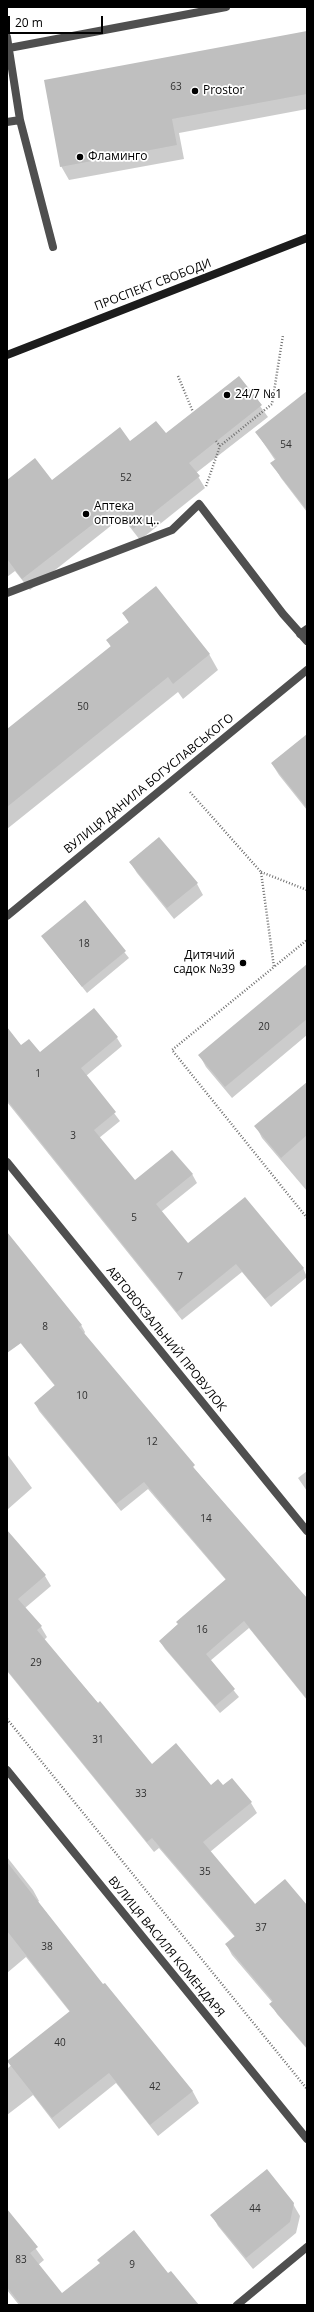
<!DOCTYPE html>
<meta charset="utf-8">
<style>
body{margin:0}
#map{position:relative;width:314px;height:2312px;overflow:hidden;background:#fff;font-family:"Open Sans",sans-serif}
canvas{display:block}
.frame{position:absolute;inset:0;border:8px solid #000;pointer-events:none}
.scale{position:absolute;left:8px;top:16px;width:95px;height:18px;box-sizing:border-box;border:2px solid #000;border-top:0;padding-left:5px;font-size:12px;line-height:14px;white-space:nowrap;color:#000;-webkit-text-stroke:3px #fff;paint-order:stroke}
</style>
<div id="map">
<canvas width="314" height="2312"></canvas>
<div class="frame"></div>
<div class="scale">20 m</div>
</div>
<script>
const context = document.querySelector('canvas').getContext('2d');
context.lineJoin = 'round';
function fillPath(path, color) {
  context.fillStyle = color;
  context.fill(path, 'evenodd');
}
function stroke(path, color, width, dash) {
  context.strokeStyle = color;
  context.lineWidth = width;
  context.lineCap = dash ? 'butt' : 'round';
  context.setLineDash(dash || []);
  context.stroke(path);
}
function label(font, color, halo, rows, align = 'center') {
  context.font = font + ' "Open Sans",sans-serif';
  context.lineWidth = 3.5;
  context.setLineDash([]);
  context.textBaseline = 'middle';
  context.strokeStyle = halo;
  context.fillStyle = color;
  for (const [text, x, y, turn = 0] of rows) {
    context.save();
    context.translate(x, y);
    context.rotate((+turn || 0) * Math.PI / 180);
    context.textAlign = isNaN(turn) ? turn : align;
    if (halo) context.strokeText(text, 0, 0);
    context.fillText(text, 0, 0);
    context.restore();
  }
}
const shadow = new Path2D(`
 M307,32V109L179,133L184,159L69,180L61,166Z
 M239,377L268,417L196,473L205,488L140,540L122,517L30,590L15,571L7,577V481L52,482L130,442L166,435Z
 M307,393V512L281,478L272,463L275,460L256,432Z
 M123,613L209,654L218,670L183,699L178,692L7,829V730L111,647L107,640L129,623Z
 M307,735V810L279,775L272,764Z
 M159,838L197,884L203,895L174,919L137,873L130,862Z
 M84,902L129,958L87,993L42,936Z
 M307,966V1035L232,1098L206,1067L200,1056Z
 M7,1028L21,1046L39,1054L117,1038L122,1046L86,1076L120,1121L99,1138L135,1181L192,1174L197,1183L161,1212L188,1245L303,1268L307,1277L271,1307L242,1272L182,1320L7,1102Z
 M307,1084V1191L262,1138L256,1126Z
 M7,1234L81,1325L85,1332L84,1334L198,1473L307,1600V1700L249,1628L210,1661L239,1697L220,1713L165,1649L160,1641L226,1580L148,1489L121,1511L39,1411L35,1403L55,1386L14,1335L7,1302Z
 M7,1454L32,1488L7,1510Z
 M307,1471V1491L298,1478Z
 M7,1531L45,1576L51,1586L25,1608L41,1627L47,1637L44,1640L152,1766L211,1786H223L232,1779L251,1803L257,1813L210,1852L255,1905L307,1907V2049L277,2014L271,2004L272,2002L232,1955L226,1944L235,1937L159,1848L154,1852L7,1671Z
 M7,1857L33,1890L39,1901L38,1902L103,1986L105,1984L193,2092L199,2103L158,2136L116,2083L59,2129L33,2095L7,2115V2069L70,2012L26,1957L7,1973Z
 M293,2204L300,2216L296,2233L253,2269L218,2226L212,2215Z
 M7,2227H20L44,2260L38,2265L62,2294L168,2274L196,2305H19L7,2290Z`);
const building = new Path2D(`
 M307,31V94L172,119L177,145L60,167L44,80Z
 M239,376L262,405L189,463L200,476L133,529L115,507L22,579L7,559V480L35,458L52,480L120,427L130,441L156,421L166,433Z
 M307,391V510L270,463L276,459L255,432Z
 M156,586L210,654L173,684L168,677L7,807V729L111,646L106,640L129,622L122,613Z
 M307,734V808L271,763Z
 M159,837L198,883L167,908L129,862Z
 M85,900L126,951L82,987L41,936Z
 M307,964V1019L225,1087L198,1055Z
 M94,1008L118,1037L81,1068L116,1112L94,1130L135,1180L172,1150L193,1174L156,1204L188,1243L245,1197L304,1268L265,1299L236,1264L177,1312L7,1100V1027L21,1045L29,1039L40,1052Z
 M307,1082V1135L281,1158L254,1126Z
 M7,1232L82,1325L79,1327L195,1465L193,1467L307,1598V1699L244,1621L206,1654L235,1689L215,1706L159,1641L178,1624L176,1622L226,1579L144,1482L116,1504L34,1403L55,1385L21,1343L7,1353Z
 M7,1530L46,1575L18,1599L42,1626L37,1630L98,1703L100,1701L152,1764L176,1743L211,1785L218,1779L223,1785L232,1778L252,1802L203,1842L255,1904L285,1879L307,1905V2048L269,2004L273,2001L225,1944L235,1936L228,1927L152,1838L147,1842L7,1670Z
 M7,1862L103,1984L105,1983L193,2091L150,2125L109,2073L52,2118L7,2061L70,2011L7,1931Z
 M267,2169L294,2203L290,2222L246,2258L210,2215Z
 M7,2209L38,2247L30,2253L62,2293L100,2263L97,2260L134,2230L168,2273L171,2271L199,2305H21L7,2287Z`);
const path = new Path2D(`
 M178,376L193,412
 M216,441L220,446
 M206,486L220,446L272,404L283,335
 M190,792L261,872L274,967L172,1050L307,1218
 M261,872L307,890
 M275,966L307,940
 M7,1719L307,2089`);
const lane = new Path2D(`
 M7,37L20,120L53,247
 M9,48L226,7
 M7,122L20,120
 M7,593L172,530L199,504L283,614L307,641
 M300,634L307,629`);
const street = new Path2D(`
 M7,916L307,670
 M7,1162L307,1531
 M7,1770L307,2139
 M237,2305L307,2247`);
const secondary = new Path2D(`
 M7,355L307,238`);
const markers = [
 [195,91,4,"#000"],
 [80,157,4,"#000"],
 [227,395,4,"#000"],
 [86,514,4,"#000"],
 [243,963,4,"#000"]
];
const numberNames = [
 ["63",176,87],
 ["54",286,445],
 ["52",126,478],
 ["50",83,707],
 ["18",84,944],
 ["20",264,1027],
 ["1",38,1074],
 ["3",73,1136],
 ["5",134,1218],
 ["7",180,1277],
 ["8",45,1327],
 ["10",82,1396],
 ["12",152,1442],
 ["14",206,1519],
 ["16",202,1630],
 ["29",36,1663],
 ["31",98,1740],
 ["33",141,1794],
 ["35",205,1872],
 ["37",261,1928],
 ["38",47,1947],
 ["40",60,2043],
 ["42",155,2087],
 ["44",255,2209],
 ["83",21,2260],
 ["9",132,2265]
];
const poiNames = [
 ["Prostor",203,91],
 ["Фламинго",88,157],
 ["24/7 №1",235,395],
 ["Аптека",94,507],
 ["оптових ц‥",94,521],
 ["Дитячий",235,956,"right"],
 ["садок №39",235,970,"right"]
];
const streetNames = [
 ["ПРОСПЕКТ СВОБОДИ",153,285,-21],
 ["ВУЛИЦЯ ДАНИЛА БОГУСЛАВСЬКОГО",149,784,-39],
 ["АВТОВОКЗАЛЬНИЙ ПРОВУЛОК",166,1339,51],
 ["ВУЛИЦЯ ВАСИЛЯ КОМЕНДАРЯ",166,1947,51]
];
fillPath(shadow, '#0003');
fillPath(building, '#bfbfbf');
stroke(path, '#717171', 2.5, [1, 2]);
stroke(lane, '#4f4f4f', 8);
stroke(street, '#4f4f4f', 8);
stroke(secondary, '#1c1c1c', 8);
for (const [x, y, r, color] of markers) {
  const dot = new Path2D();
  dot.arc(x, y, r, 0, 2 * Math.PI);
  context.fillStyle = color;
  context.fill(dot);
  stroke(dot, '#fff', 1.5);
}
label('10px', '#303030', null, numberNames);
label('12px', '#000', '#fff', poiNames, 'left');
label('12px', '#000', '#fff', streetNames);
</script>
